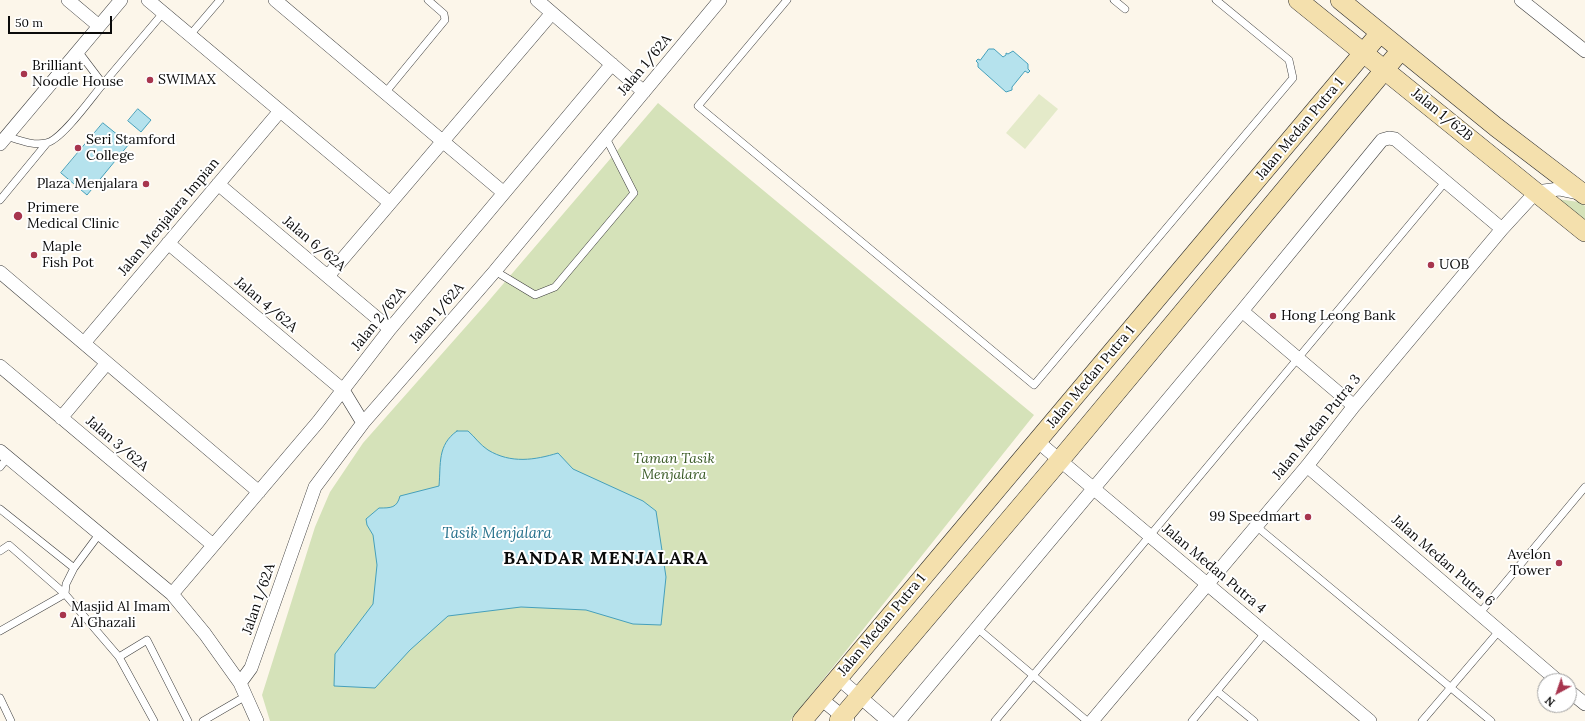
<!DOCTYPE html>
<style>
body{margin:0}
#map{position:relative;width:1585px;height:721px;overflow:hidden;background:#fcf6ea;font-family:Lora,serif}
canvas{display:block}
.north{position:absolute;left:1537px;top:673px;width:40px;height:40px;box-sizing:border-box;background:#fff;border:1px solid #9d9d9d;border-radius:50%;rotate:220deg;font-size:11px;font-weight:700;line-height:16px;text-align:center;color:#0a0a0a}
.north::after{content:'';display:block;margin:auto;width:14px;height:18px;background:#a7354e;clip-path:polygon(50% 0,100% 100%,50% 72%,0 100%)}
.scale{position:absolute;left:8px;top:16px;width:104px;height:18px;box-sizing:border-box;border:2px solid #0a0a0a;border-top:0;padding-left:5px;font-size:12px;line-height:14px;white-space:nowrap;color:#0a0a0a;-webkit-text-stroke:3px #fff;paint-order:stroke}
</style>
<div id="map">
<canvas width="1585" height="721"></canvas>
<div class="north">N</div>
<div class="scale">50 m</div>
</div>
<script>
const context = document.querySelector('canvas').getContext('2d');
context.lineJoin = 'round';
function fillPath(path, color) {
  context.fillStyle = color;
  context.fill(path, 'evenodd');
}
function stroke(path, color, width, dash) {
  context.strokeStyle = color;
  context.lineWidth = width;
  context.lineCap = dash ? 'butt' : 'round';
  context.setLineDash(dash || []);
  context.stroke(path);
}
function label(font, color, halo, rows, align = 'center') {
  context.font = font + ' Lora,serif';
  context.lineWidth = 4;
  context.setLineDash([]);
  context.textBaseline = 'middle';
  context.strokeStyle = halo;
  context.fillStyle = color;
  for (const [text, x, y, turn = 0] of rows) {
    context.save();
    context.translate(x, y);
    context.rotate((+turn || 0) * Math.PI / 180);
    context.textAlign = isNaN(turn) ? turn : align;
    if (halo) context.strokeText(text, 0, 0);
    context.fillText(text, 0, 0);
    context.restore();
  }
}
const green = new Path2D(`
 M658,103L1034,415L790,721H270L262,695L315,527L330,492L363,443L486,304Z
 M1557,199L1579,202L1585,206V221Z`);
const pitch = new Path2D(`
 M1039,94L1058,109L1025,149L1006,133Z`);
const water = new Path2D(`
 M989,49H994L1003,57L1006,55V53L1008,54L1013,51L1028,64V69L1030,71L1028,73L1025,71L1012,87V90L1006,92L978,67V63L976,61L978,59L980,60Z
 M138,109L151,120L141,132L128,121Z
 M103,123L129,144L87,195L61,173Z
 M457,431H468C475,437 480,445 488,450C511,464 535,460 558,453L573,469L643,501L656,511L666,577L661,625L633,624L586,610L521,607L448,616L410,650L375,688L334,686L335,654L373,604L377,565L373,535L367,525L366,519L379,508C391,508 397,508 400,496L439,486C441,464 437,445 457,431Z`);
const lane = new Path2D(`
 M787,0L698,106L1034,385L1293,78L1289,60L1216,0
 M1114,0L1125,9
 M190,35L220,0
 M103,84L163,13
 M385,93L445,20L444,14L428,0
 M6,136C19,140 33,146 46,143C61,141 92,97 103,84L78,51
 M0,200L47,143
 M495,271L535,295L555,287L634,193L606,138
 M0,467L8,457
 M0,509L74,568L100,533
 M1256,526L1491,721
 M0,551L9,545L65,594L66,584L74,568
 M1479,614L1585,487
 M977,628L1087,721
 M0,631L65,594L119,657L147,640L188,721
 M119,657L154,721
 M1217,691L1254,721
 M0,698L11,721
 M203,721L246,696
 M995,721L1446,181
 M1192,721L1265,633
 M1422,721L1499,631`);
const street = new Path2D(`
 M68,0L99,26
 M148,0L390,203
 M275,0L504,193
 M537,0L644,92
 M1521,0L1585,51
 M0,144L121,0
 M218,184L390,329
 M168,243L343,390L363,423
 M0,272L259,492
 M328,276L552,13
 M1242,311L1354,406
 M84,343L280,111
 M0,366L213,545
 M61,418L107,363
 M1037,441L1370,721
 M0,451L172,594L205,634L240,683L257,721
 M1307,466L1558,681
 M172,594L318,422L390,329L612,64
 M838,678L888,721
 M240,683L251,668L315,487L363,423L495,271L720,0
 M1569,691L1585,704
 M820,698L848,721
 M899,721L1242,311L1382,140L1389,138L1395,139L1502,229
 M1092,721L1307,466L1354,406L1502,229L1536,192L1559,189L1578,193`);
const secondary = new Path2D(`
 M1298,0L1585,232
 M1340,0L1496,127L1585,195
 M802,721L1380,33
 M839,721L1060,460L1401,50`);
const markers = [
 [24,74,4,"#a7354e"],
 [150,80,4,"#a7354e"],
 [78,148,4,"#a7354e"],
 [146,184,4,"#a7354e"],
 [18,216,5,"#a7354e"],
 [34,255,4,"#a7354e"],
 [1431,265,4,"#a7354e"],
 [1273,316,4,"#a7354e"],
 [1308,517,4,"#a7354e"],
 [1559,563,4,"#a7354e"],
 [63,615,4,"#a7354e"]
];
const streetNames = [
 ["Jalan 1/62A",645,65,-50],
 ["Jalan 1/62B",1442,115,39],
 ["Jalan Medan Putra 1",1300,129,-50],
 ["Jalan Menjalara Impian",169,217,-50],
 ["Jalan 6/62A",314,244,40],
 ["Jalan 4/62A",266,305,40],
 ["Jalan 1/62A",437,313,-49],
 ["Jalan 2/62A",379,319,-51],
 ["Jalan Medan Putra 1",1091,377,-50],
 ["Jalan Medan Putra 3",1317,427,-51],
 ["Jalan 3/62A",117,444,40],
 ["Jalan Medan Putra 6",1443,561,41],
 ["Jalan Medan Putra 4",1214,569,40],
 ["Jalan 1/62A",259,599,-71],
 ["Jalan Medan Putra 1",882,625,-50]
];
const poiNames = [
 ["Brilliant",32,66],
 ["Noodle House",32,82],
 ["SWIMAX",158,80],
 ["Seri Stamford",86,140],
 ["College",86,156],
 ["Plaza Menjalara",138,184,"right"],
 ["Primere",27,208],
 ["Medical Clinic",27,224],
 ["Maple",42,247],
 ["Fish Pot",42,263],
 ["UOB",1439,265],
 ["Hong Leong Bank",1281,316],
 ["99 Speedmart",1300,517,"right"],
 ["Avelon",1551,555,"right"],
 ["Tower",1551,571,"right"],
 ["Masjid Al Imam",71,607],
 ["Al Ghazali",71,623]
];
const parkNames = [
 ["Taman Tasik",674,459],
 ["Menjalara",674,475]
];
const waterNames = [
 ["Tasik Menjalara",497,534]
];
const districtNames = [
 ["BANDAR MENJALARA",606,559]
];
fillPath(green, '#d5e2b9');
fillPath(pitch, '#e4eac9');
fillPath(water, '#b5e2ed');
stroke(water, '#46a0bb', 1);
stroke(lane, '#3d3d3d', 8);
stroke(street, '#3d3d3d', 14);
stroke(secondary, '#2c2c2c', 20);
stroke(lane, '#fff', 7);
stroke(street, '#fff', 13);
stroke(secondary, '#f4e0ad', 19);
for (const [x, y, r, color] of markers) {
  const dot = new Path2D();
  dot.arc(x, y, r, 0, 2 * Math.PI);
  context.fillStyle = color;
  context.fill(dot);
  stroke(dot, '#fff', 1.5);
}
label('14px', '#0a0a0a', '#fff', streetNames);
label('14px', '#0a0a0a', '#fff', poiNames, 'left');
label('italic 14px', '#385924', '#fff', parkNames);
label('italic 15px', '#25708b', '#fff', waterNames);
context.letterSpacing = '1px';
label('bold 18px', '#0a0a0a', '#fff', districtNames);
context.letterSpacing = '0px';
</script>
